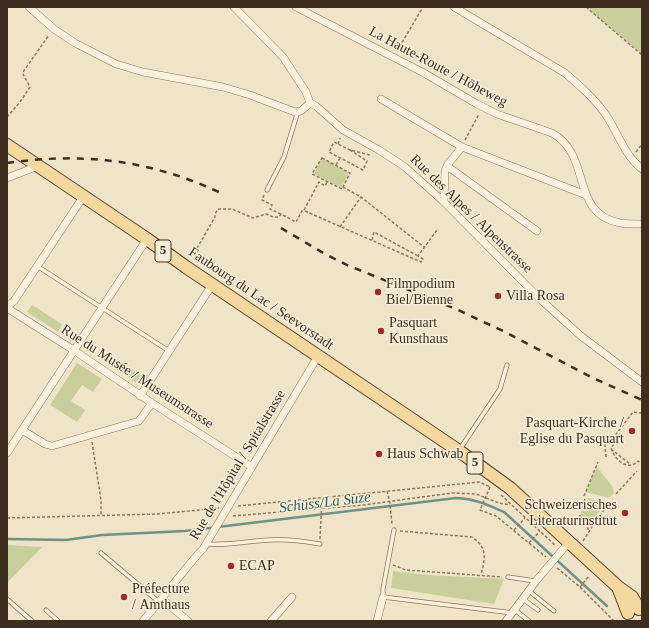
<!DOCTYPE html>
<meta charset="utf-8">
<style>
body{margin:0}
#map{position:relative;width:649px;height:628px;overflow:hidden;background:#f0e4c8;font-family:"Times New Roman",serif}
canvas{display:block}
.frame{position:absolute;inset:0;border:8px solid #3d2e20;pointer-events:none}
</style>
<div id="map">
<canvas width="649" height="628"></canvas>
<div class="frame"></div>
</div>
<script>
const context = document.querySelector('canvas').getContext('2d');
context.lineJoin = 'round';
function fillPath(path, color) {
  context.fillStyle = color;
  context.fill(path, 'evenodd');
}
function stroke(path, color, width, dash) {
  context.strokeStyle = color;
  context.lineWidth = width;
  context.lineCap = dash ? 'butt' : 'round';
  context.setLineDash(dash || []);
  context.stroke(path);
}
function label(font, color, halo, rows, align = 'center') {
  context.font = font + ' "Times New Roman",serif';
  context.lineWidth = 3;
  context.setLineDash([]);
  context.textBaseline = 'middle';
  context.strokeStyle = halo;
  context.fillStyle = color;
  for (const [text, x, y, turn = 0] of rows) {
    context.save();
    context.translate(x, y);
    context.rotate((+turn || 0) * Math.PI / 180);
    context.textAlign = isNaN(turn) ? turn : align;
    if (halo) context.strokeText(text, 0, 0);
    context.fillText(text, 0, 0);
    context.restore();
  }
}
const green = new Path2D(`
 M586,7H642V55L636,49Z
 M322,158L349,173L341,188L314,174Z
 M32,305L62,324L58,332L27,312Z
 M112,356L143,377L138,384L107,363Z
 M77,363L102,379L93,392L82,385L71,401L85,410L77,422L50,405Z
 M597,467L612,486L614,493L609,498L586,492Z
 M588,498L606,503L589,525C580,517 578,509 585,499Z
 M7,545L42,547L7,583Z
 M393,571L429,575L504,579L494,604L391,588Z`);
const stream = new Path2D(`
 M7,539L66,540L102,535L185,531L456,498C476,499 486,504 504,512L607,606`);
const path = new Path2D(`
 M586,7L642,55
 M397,51L423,7
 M7,117L20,102L30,87L23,74V72L49,35
 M465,140L479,114
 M338,144L340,138
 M350,150L367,161L363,170L329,152L334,142L350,150L370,155
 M636,152L642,144
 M322,158L350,173L342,189L312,174Z
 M336,165L340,158
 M343,187L361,197L424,247
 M264,195L262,200L272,205L270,209L281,214
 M304,210L319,182L325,186L327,182
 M305,211L421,262L423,259L418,256L437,230
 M340,227L361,197
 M372,240L374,232L418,256
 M192,257L215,217V214L218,209H232L253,218L266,214L273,217H279L281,214L296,222L303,209
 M642,413L633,412L614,437L617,440L611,448C614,459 628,472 638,461L642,464
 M92,442L101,500V515
 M611,449L630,464
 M606,457L605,445L611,438L614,437
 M490,487L480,510L496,516L546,557
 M387,491L390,503L392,525
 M616,494L637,471
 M501,495L556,546
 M584,496L598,462
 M238,506L480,482L490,487
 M233,516L363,505L452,493L476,494L499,503L510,505
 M7,518L158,514L219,508
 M571,518C582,519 586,522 589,532
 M514,530L525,518
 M400,531L472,537C488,548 485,558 481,575
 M320,539L322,497
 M583,541L597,519L612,500
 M529,543L540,531
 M393,565L406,570L502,577
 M557,568L580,587L614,621
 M580,587L589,576`);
const lane = new Path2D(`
 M267,190L284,157L298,111
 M37,266L169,351
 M460,449L500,389L507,365
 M394,530L383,589V597L513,613
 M207,544C227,546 249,541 269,540C286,539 303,541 320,544
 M101,553L159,602
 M508,577L535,581
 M529,591L554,611
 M7,599L32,621
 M523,599L538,610
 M46,610L58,621
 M515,610L529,621`);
const street = new Path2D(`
 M29,7L54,29L75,43L116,64L143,72L223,87L250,95L295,112L301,111L310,103
 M234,7L283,57L306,92L310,103
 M296,7L424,73L477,104L497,114L552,133C593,156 569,213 620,223C627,224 635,224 642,224
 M454,7L565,73C580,86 595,99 606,115C618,133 625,156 642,169
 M381,99L462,147
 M310,103L316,106L343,130L379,150L405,167L444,202L540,299L581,336L642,382
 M447,166L537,231
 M7,178L38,166
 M444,202L445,171L448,164L462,147L586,195
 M7,307L14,301L83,197
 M7,308L75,351L152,403L252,467
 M140,396L212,285
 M22,430L45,444L52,446L139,421L152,403
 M7,453L147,239
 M162,599L188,621
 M143,621L198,554L203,549L318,356
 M271,621L292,597
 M377,621L383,597
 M506,621L536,581L569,542`);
const primary = new Path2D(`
 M7,145L147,239L186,267L459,451L510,488L618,587L632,597L639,609
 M618,587L628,613`);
const rail = new Path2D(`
 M7,163C84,152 150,160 221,193
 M281,228L325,254L347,265L456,309L503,331L593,378L642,400`);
const markers = [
 [378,292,4,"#9e2a2b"],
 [498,296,4,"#9e2a2b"],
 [381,331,4,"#9e2a2b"],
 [632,431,4,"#9e2a2b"],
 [379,454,4,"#9e2a2b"],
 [625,513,4,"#9e2a2b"],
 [231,566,4,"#9e2a2b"],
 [124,597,4,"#9e2a2b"]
];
const shields = [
 [163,251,16],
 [475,463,16]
];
const shieldNames = [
 ["5",163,251],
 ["5",475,463]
];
const streetNames = [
 ["La Haute-Route / Höheweg",438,67,28],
 ["Rue des Alpes / Alpenstrasse",471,214,44],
 ["Faubourg du Lac / Seevorstadt",261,299,34],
 ["Rue du Musée / Museumstrasse",137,377,33],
 ["Rue de l'Hôpital / Spitalstrasse",238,465,-59]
];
const poiNames = [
 ["Filmpodium",386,284],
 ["Biel/Bienne",386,300],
 ["Villa Rosa",506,296],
 ["Pasquart",389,323],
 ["Kunsthaus",389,339],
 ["Pasquart-Kirche /",624,423,"right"],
 ["Eglise du Pasquart",624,439,"right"],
 ["Haus Schwab",387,454],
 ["Schweizerisches",617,505,"right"],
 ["Literaturinstitut",617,521,"right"],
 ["ECAP",239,566],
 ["Préfecture",132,589],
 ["/ Amthaus",132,605]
];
const waterNames = [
 ["Schüss/La Suze",325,503,-7]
];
fillPath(green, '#c9cf9b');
stroke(stream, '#6f938a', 2.5);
stroke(lane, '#8d765c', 5);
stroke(street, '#8d765c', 8);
stroke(primary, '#5b4430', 14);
stroke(path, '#8d765c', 1.5, [3, 2]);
stroke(lane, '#faf1dc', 3.5);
stroke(street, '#faf1dc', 7);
stroke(primary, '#f3d9a0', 12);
stroke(rail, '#3d2e20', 2.5, [7, 7]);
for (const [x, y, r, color] of markers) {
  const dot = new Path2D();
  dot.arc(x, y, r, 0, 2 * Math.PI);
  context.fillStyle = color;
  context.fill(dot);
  stroke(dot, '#f7eed8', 1.5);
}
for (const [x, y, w] of shields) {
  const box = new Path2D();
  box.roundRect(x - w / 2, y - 11, w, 22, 3);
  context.fillStyle = '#f7eed8';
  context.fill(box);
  stroke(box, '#3d2e20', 1);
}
label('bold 13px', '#3d2e20', null, shieldNames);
label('14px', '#3d2e20', '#f7eed8', streetNames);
label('14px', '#3d2e20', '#f7eed8', poiNames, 'left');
label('italic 15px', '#2f5d5a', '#f7eed8', waterNames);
</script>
